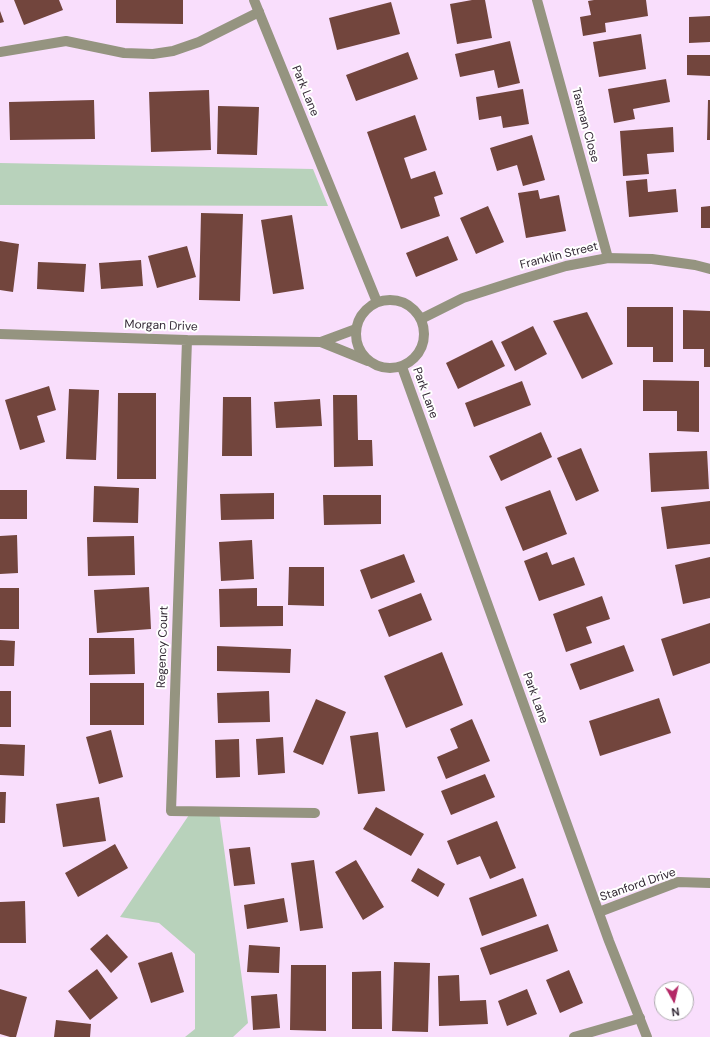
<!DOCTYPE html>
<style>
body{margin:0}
#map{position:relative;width:710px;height:1037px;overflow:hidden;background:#f9defc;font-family:"DM Sans",sans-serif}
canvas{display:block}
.north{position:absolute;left:654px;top:981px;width:40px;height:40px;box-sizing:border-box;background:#fff;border:1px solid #aeaaaf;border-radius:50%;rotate:172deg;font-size:11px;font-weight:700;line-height:16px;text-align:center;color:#342a36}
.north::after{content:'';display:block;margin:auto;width:14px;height:18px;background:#b42966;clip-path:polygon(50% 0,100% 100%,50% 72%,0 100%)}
</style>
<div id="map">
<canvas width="710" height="1037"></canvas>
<div class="north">N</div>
</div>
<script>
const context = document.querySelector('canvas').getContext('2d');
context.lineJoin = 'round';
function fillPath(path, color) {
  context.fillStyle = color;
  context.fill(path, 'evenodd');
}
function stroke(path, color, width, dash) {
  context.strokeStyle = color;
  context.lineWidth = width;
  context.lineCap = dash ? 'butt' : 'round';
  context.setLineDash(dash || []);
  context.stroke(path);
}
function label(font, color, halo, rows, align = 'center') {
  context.font = font + ' "DM Sans",sans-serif';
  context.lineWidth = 4;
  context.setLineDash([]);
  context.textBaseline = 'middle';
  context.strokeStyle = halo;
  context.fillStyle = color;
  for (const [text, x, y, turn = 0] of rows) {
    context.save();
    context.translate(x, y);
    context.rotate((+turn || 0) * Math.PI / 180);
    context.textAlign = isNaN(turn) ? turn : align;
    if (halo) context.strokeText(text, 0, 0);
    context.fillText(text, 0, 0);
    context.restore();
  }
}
const green = new Path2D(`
 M0,163L313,169L328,206L0,205Z
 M191,812H219L248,1023L233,1037H185L195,1029V954L159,923L120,917Z`);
const building = new Path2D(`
 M14,0H59L63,10L24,25Z
 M116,0H183V24L116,23Z
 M472,0H485L492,38L457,44L450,4Z
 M594,0H646L648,16L605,23L606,32L583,36L580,17L591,15L588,1Z
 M391,2L400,34L337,50L329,18Z
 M0,11L4,22L0,23Z
 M710,16V42L689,43V17Z
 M641,34L646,69L599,77L593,42Z
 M510,41L520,83L498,88L494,70L460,77L455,54Z
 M408,52L418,79L356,101L346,75Z
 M687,55H710V76L687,75Z
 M666,79L670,102L633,109L635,119L614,123L608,89Z
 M523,89L529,124L503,128L501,116L479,120L476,97Z
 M209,90L211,150L151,152L149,92Z
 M94,100L95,139L10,140L9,102Z
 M708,100H710V140H707Z
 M218,106L259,107L257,155L217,154Z
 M415,115L427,150L404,158L411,179L435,171L443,194L434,197L440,216L401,229L367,132Z
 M673,127L674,152L647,154L649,174L623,176L620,131Z
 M532,135L545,180L523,186L517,165L497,171L490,148Z
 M647,179L648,192L676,189L678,212L629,217L626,181Z
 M538,190L540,199L559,195L566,231L526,238L518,193Z
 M488,206L504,242L476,254L460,218Z
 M710,206V228H701V207Z
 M201,213L243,214L240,301L199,300Z
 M292,215L304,289L273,294L261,220Z
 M448,236L458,260L416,277L406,253Z
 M0,241L19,244L13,292L0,290Z
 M187,246L196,277L157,288L148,256Z
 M141,260L143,286L101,289L99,263Z
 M38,262L86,264L84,292L37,289Z
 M627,307H673V362H653V347H627Z
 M683,310L710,311V367H704V349H683Z
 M587,312L613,364L582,379L553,321Z
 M533,326L547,354L515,371L501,342Z
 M492,340L505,366L458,389L446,363Z
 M643,380L699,381V432L677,431V411H643Z
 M522,381L531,405L474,427L465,403Z
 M49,386L56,410L37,416L45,442L20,450L5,400Z
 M69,389L99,390L96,460L66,459Z
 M118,393H156V479H117Z
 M333,395H357L358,440H372L373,466L334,467Z
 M223,397H251L252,456H222Z
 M320,399L322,426L276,428L274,402Z
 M541,432L552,457L501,481L489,456Z
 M581,448L599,491L576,501L557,458Z
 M707,451L709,489L651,492L649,453Z
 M94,486L139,488L138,523L93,522Z
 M0,490H27V519H0Z
 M550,490L567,534L523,551L505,507Z
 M274,493V519L221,520L220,494Z
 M323,495H381V524L324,525Z
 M710,501V544L667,549L661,507Z
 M17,535L18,573L0,574V536Z
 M134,536L135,575L88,576L87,537Z
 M252,540L254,579L221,581L219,542Z
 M547,552L552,565L574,557L585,585L539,601L524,561Z
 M404,554L415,582L371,599L360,570Z
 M710,557V598L683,604L675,565Z
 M289,567H324V606L288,605Z
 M149,587L151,629L97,633L94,590Z
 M0,588H19V629H0Z
 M257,588V606H283V626L220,627L219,589Z
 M421,593L432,620L389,637L378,610Z
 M602,596L610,619L586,627L592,643L566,652L553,614Z
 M710,623V663L673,676L661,639Z
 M89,638H134L135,674L89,675Z
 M0,640L15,641L14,666H0Z
 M624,645L634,671L580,690L570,664Z
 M217,646L291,649L290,673L217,671Z
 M442,652L463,705L406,728L384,676Z
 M90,683H144V725H90Z
 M0,691H11V727H0Z
 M269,691L270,722L218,723L217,693Z
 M659,698L671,733L600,756L589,721Z
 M316,699L346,712L323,765L293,752Z
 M472,719L490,761L446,779L437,757L458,748L450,729Z
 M111,730L123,777L99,784L86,737Z
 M378,732L385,791L358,794L350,736Z
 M283,737L285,773L258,775L256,739Z
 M239,739L240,777L216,778L215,740Z
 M0,744L25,745L24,776L0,775Z
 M485,774L495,797L451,815L441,791Z
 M0,792H6L5,823H0Z
 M99,797L106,841L63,847L56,804Z
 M376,807L424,834L411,856L363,829Z
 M497,821L516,868L490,879L480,856L457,865L447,841Z
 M115,844L128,868L78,897L65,873Z
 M250,847L255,884L234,886L229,849Z
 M314,860L323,928L300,931L291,863Z
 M356,860L384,907L363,920L335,872Z
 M418,868L445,884L438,897L411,881Z
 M523,878L537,916L482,936L469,898Z
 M284,898L288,922L247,929L244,905Z
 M25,901L26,943H0V902Z
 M548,924L558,951L490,975L480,948Z
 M107,934L128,957L111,973L90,949Z
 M249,945L280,947L279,973L247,972Z
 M172,952L184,992L151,1003L138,963Z
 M394,962L430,963L428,1032L392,1031Z
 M291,965H326V1031L290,1030Z
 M97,969L118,998L90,1020L68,991Z
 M569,970L583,1003L560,1013L546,980Z
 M381,971L382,1029H352V972Z
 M459,975L460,1001L486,1000L488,1024L439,1026L438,976Z
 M0,989L27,997L16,1037H10L0,1034Z
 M527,989L537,1014L507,1026L498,1001Z
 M277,994L280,1028L253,1030L251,996Z
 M56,1020L91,1024L90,1037H54Z`);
const minor = new Path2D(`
 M537,0L608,258
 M0,52L66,41L124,53L153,54L173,51L199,42L259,12
 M0,334L187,340L321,342L356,329
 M187,340L171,811L315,813
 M321,342L368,361
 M599,912L678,882L710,883
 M574,1037L640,1018`);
const tertiary = new Path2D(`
 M254,0L377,302
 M356 334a34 34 0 1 1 68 0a34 34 0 1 1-68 0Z
 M421,319L463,298L516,281L566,266L608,258L652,259L695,265L710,269
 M402,367L609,941L647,1037`);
const streetNames = [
 ["Park Lane",305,91,68],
 ["Tasman Close",585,125,75],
 ["Franklin Street",559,256,-14],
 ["Morgan Drive",161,326,2],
 ["Park Lane",425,393,70],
 ["Regency Court",163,647,-88],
 ["Park Lane",535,698,70],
 ["Stanford Drive",638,885,-19]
];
fillPath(green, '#b8d2bb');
fillPath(building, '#72453d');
stroke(minor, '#959480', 10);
stroke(tertiary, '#959480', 10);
label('12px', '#342a36', '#fff', streetNames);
</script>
